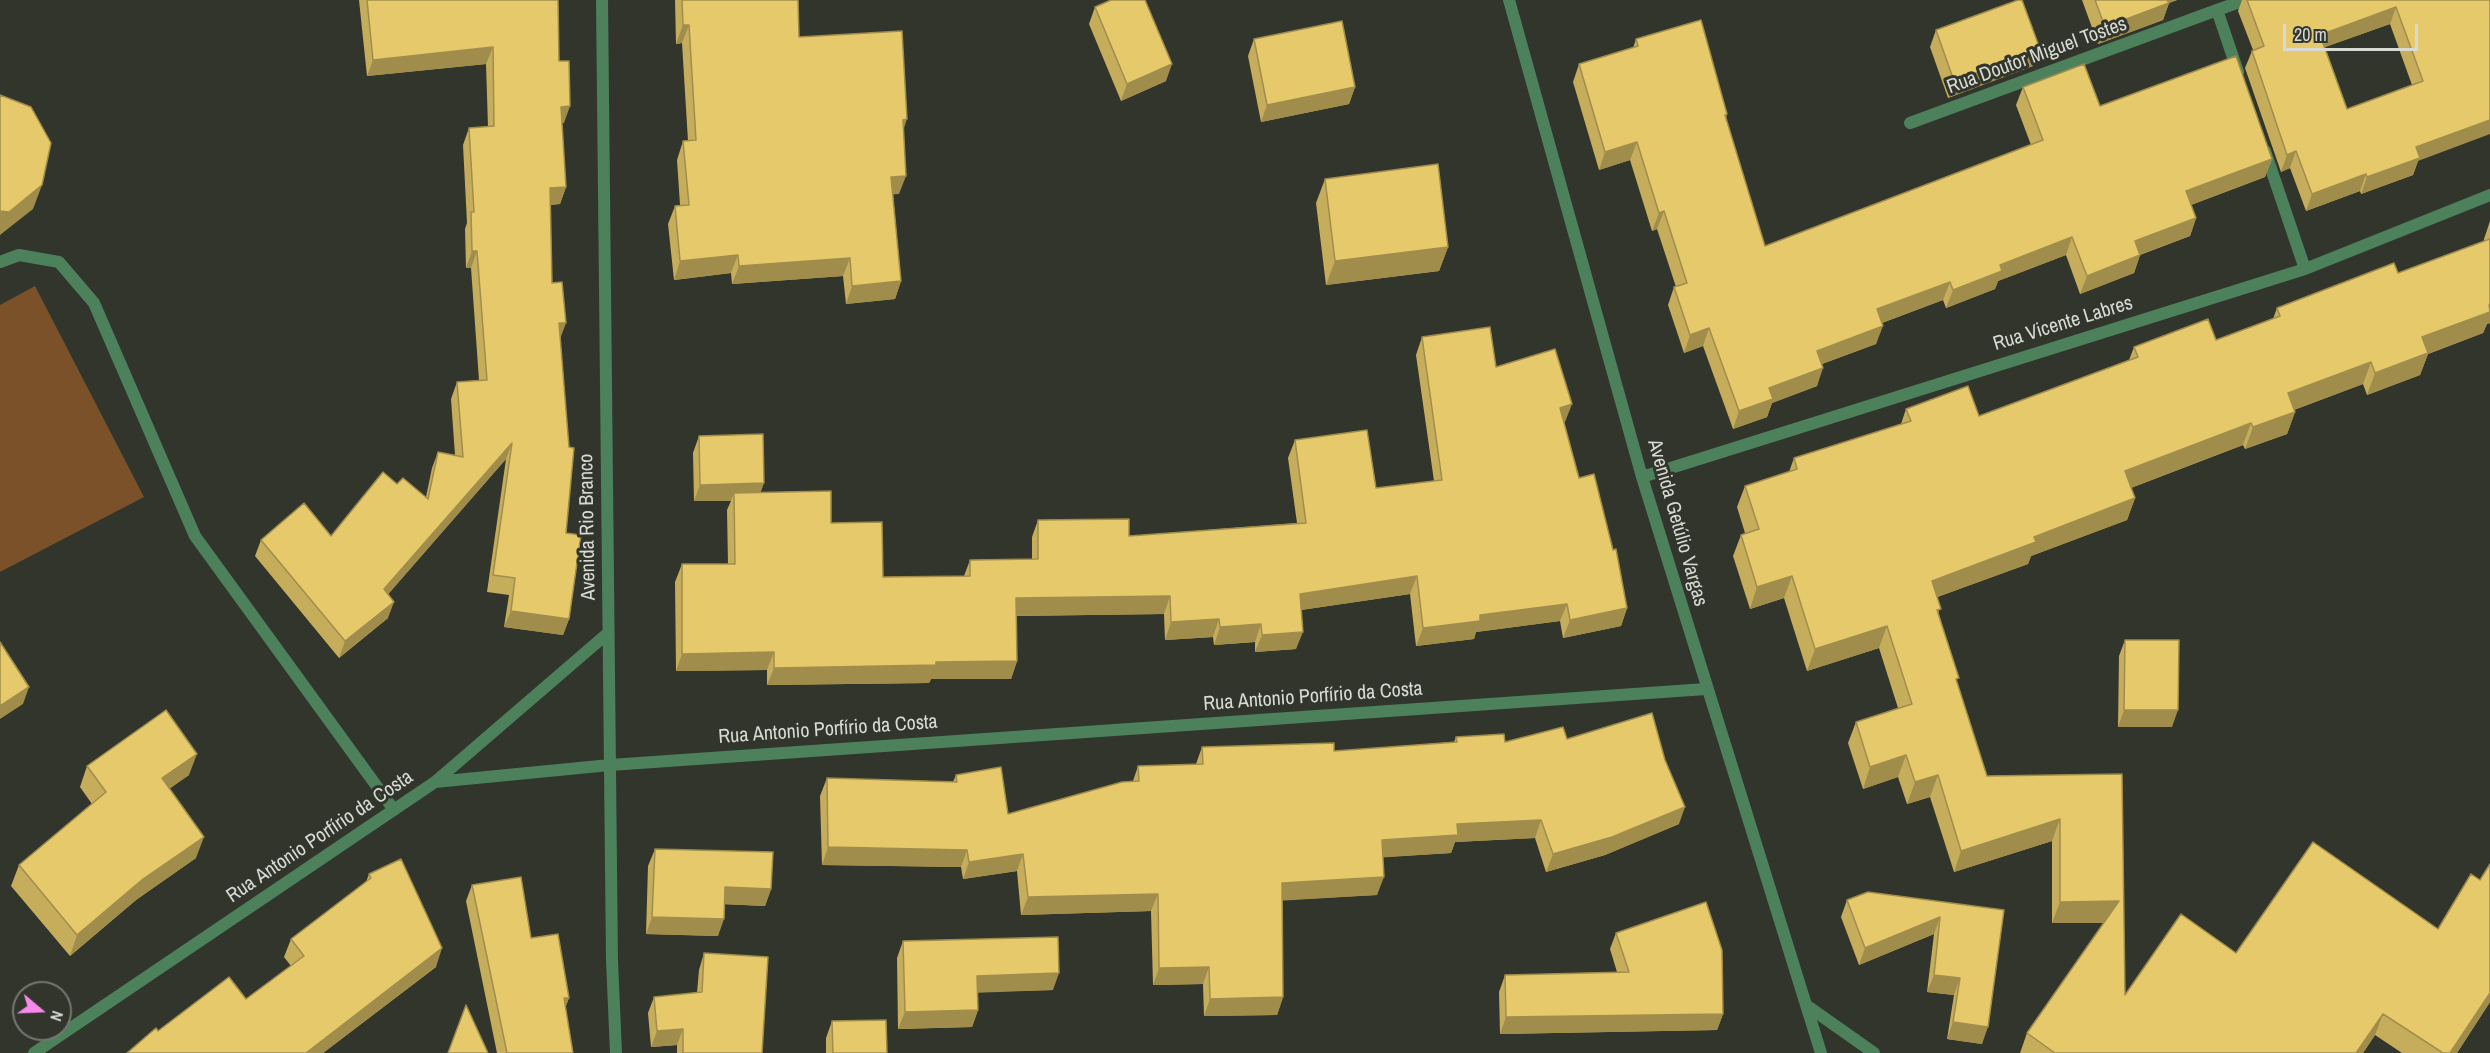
<!DOCTYPE html>
<meta charset="utf-8">
<style>
body{margin:0}
#map{position:relative;width:2490px;height:1053px;overflow:hidden;background:#31352b;font-family:"Archivo Narrow",sans-serif}
canvas{display:block}
.north{position:absolute;left:12px;top:981px;width:60px;height:60px;box-sizing:border-box;background:#31352b;border:2px solid #74776f;border-radius:50%;rotate:109deg;font-size:16px;font-weight:700;line-height:24px;text-align:center;color:#d8dbd4}
.north::after{content:'';display:block;margin:auto;width:21px;height:27px;background:#f888ea;clip-path:polygon(50% 0,100% 100%,50% 72%,0 100%)}
.scale{position:absolute;left:2283px;top:24px;width:135px;height:27px;box-sizing:border-box;border:3px solid #d8dbd4;border-top:0;padding-left:8px;font-size:18px;line-height:21px;white-space:nowrap;color:#d8dbd4;-webkit-text-stroke:4px #31352b;paint-order:stroke}
</style>
<div id="map">
<canvas width="2490" height="1053"></canvas>
<div class="north">N</div>
<div class="scale">20 m</div>
</div>
<script>
const context = document.querySelector('canvas').getContext('2d');
context.lineJoin = 'round';
function fillPath(path, color) {
  context.fillStyle = color;
  context.fill(path, 'evenodd');
}
function stroke(path, color, width, dash) {
  context.strokeStyle = color;
  context.lineWidth = width;
  context.lineCap = dash ? 'butt' : 'round';
  context.setLineDash(dash || []);
  context.stroke(path);
}
function label(font, color, halo, rows, align = 'center') {
  context.font = font + ' "Archivo Narrow",sans-serif';
  context.lineWidth = 6;
  context.setLineDash([]);
  context.textBaseline = 'middle';
  context.strokeStyle = halo;
  context.fillStyle = color;
  for (const [text, x, y, turn = 0] of rows) {
    context.save();
    context.translate(x, y);
    context.rotate((+turn || 0) * Math.PI / 180);
    context.textAlign = isNaN(turn) ? turn : align;
    if (halo) context.strokeText(text, 0, 0);
    context.fillText(text, 0, 0);
    context.restore();
  }
}
const green = new Path2D(`
 M35,286L144,497L0,572V305Z`);
const service = new Path2D(`
 M1910,123L2217,10
 M0,262L19,255L59,262L94,303L195,536L394,810`);
const minor = new Path2D(`
 M602,0L612,961L616,1053
 M1509,0L1642,477L1821,1053
 M2238,72L2217,10L2245,0
 M2265,151L2305,269
 M1642,477L2305,269L2490,195
 M435,782L608,633
 M1806,1005L1874,1053
 M34,1053L435,782L610,765L1706,689`);
const wall = new Path2D(`
 M359,0H558L559,61L564,123H562L566,187L560,204L550,205L552,283L560,338L569,619L563,635L504,627L509,595L487,592L506,459L388,594V618L339,658L255,556L261,540L331,536L397,484L426,497L432,468L438,452L455,455L451,399L457,382L479,380L471,268H466L465,229L467,223L463,145L469,128L488,127L486,64L367,76Z
 M675,0H798L799,37L903,131L899,194H893L901,281L895,299L846,304L843,276L732,284L731,273L674,280L668,224L675,206L680,205L677,160L683,141H688L682,43L676,44Z
 M2082,0H2177L2169,3L2163,20L2098,44Z
 M2242,0H2490L2418,161L2413,175L2361,194L2360,191L2306,211L2290,168L2281,172L2245,68L2252,51L2253,50L2238,11ZM2390,24L2412,85L2347,109L2325,47Z
 M1095,7L1166,81L1121,101L1089,24Z
 M1936,30L2040,49L2033,66L1948,98L1930,47Z
 M1254,39L1355,87L1349,104L1261,122L1248,56Z
 M1636,39L1727,114L1726,118L1765,246L2031,145L2016,105L2023,87L2100,106L2272,159L2265,177L2191,205L2196,218L2190,236L2140,255L2134,273L2080,294L2066,255L1998,281L1995,289L1946,308L1943,300L1882,323L1876,344L1822,364L1817,386L1772,403L1767,417L1733,429L1703,346L1684,353L1668,305L1674,287H1676L1657,229L1652,231L1630,160L1599,170L1573,82L1579,64L1633,48Z
 M1325,179L1448,247L1439,271L1326,285L1316,203Z
 M2490,221V323L2487,324L2483,333L2428,354L2420,375L2367,395L2363,384L2294,410L2295,412L2287,434L2245,449L2243,445L2131,488L2135,498L2127,520L2031,556L2028,564L1937,597L1939,614L1957,683L1987,776L2122,774L2125,995L2236,953L2438,929L2480,880L2490,864V1002L2457,1053H2402L2375,1035L2363,1053H2020L2027,1033L2104,923H2052V841L1954,872L1930,797L1907,804L1898,777L1863,789L1848,743L1856,722L1898,708L1879,648L1807,671L1784,598L1750,609L1733,556L1741,535L1745,533L1737,507L1745,486L1789,472L1794,458L1901,424L1906,409L1979,416L2129,360L2134,347L2216,340L2273,319L2277,308L2398,273L2484,241V239Z
 M1422,337L1496,367L1565,422H1564L1579,478L1627,608L1621,626L1563,638L1560,621L1476,632L1474,639L1416,646L1410,594L1301,610L1296,649L1255,652V642L1214,645L1213,637L1165,640L1164,614L1016,616L1017,661L1011,679H931L929,683L767,685V670L676,671L675,582L682,564H728L727,510L731,501H694L693,453L699,436L761,492L831,523L883,577L964,576L970,560L1032,559V537L1038,520L1129,536L1297,523L1288,458L1295,440L1376,488L1434,481L1416,355Z
 M2125,640L2172,727H2118L2119,656Z
 M1456,737L1505,742L1567,739L1679,824L1605,855L1546,872L1535,838L1455,842L1451,853L1383,857L1377,895L1282,900L1283,997L1277,1015L1204,1016L1203,984L1153,985L1151,911L1021,915L1017,871L963,879L961,867L822,865L820,796L827,778L953,782L956,775L1008,814L1133,781L1138,766L1196,764L1202,747L1334,751L1454,742Z
 M87,766L189,775L170,788L196,858L136,900L70,956L11,886L19,865L92,804L80,787Z
 M655,849L771,889L765,906L724,904L718,936L646,934L648,866Z
 M369,874L436,967L323,1053H127L158,1031L246,999L291,966L284,957L291,939L366,882Z
 M472,885L531,938L569,998L565,1008L573,1053H497L466,901Z
 M1847,900L2004,910L1982,1044L1947,1039L1954,995L1927,992L1934,934L1859,965L1841,917Z
 M1616,933L1723,1014L1717,1030L1500,1034L1499,992L1505,975L1617,972L1610,949Z
 M903,941L1053,990L978,992V1010L972,1027L898,1029L897,958Z
 M704,953L762,1043V1053H677V1045L651,1047L648,1013L654,997L697,993L699,970Z
 M832,1021L887,1053H826V1038Z`);
const shadedWall = new Path2D(`
 M2160,0H2177L2158,7Z
 M2169,3L2163,20L2098,44L2105,27Z
 M2396,7L2390,24L2314,51L2320,35Z
 M683,25H689L682,43L676,44Z
 M493,47L486,64L367,76L373,60Z
 M2040,49L2033,66L1948,98L1954,81Z
 M1172,64L1166,81L1121,101L1127,84Z
 M1355,87L1349,104L1261,122L1267,105Z
 M570,106L564,123H555L561,107Z
 M907,119L901,137L903,120Z
 M2490,120V134L2418,161L2413,175L2361,194L2367,177L2416,147Z
 M1637,142L1630,160L1599,170L1605,152Z
 M2296,151L2290,168L2281,172L2287,155Z
 M2272,159L2265,177L2180,209L2186,191Z
 M2366,174L2360,191L2306,211L2312,194Z
 M906,176L899,194L884,195L891,177Z
 M42,185L33,209L0,235V211Z
 M566,187L560,204L544,205L550,188Z
 M1664,211L1657,229L1652,231L1659,213Z
 M2196,218L2190,236L2128,259L2135,241Z
 M2072,237L2066,255L1998,281L1995,289L1946,308L1953,290L2000,265Z
 M1448,247L1439,271L1326,285L1335,261Z
 M472,251H477L471,268H466Z
 M738,255L731,273L674,280L680,261Z
 M2140,255L2134,273L2080,294L2087,276Z
 M850,258L843,276L732,284L739,266Z
 M901,281L895,299L846,304L852,286Z
 M1950,282L1943,300L1870,327L1877,309Z
 M2490,304V323L2487,324L2483,333L2428,354L2420,375L2367,395L2375,373L2422,337Z
 M559,323H566L560,339Z
 M1883,326L1876,344L1811,368L1817,351Z
 M1709,328L1703,346L1684,353L1690,335Z
 M2371,362L2363,384L2280,415L2288,393Z
 M1823,368L1817,386L1772,403L1767,417L1733,429L1739,411L1769,388Z
 M1572,404L1565,422L1553,425L1560,408Z
 M2295,412L2287,434L2245,449L2253,427Z
 M2251,423L2243,445L2117,493L2125,471Z
 M512,443L506,459L378,606L384,589Z
 M764,483L758,500L734,493L731,501H694L700,485Z
 M2135,498L2127,520L2031,556L2028,564L1924,602L1932,581L2034,537Z
 M1417,576L1410,594L1294,611L1300,594Z
 M1792,576L1784,598L1750,609L1757,587Z
 M1170,596L1164,614L1010,616L1016,598Z
 M394,602L388,618L339,658L345,641Z
 M1567,604L1560,621L1476,632L1474,639L1416,646L1423,628L1480,615Z
 M1627,608L1621,626L1563,638L1570,620Z
 M511,611L569,619L563,635L504,627Z
 M1219,619L1213,637L1165,640L1171,622Z
 M1261,624L1255,642L1214,645L1220,627Z
 M1887,626L1879,648L1807,671L1815,649Z
 M1303,632L1296,649L1255,652L1262,635Z
 M774,652L767,670L676,671L682,654Z
 M1017,661L1011,679H931L929,683L767,685L774,668L936,662Z
 M29,687L23,704L0,719V706Z
 M2124,710H2178L2172,727H2118Z
 M197,754L189,775L155,799L162,778Z
 M1906,755L1898,777L1863,789L1870,767Z
 M1938,775L1930,797L1907,804L1915,782Z
 M1685,807L1679,824L1605,855L1546,872L1553,854Z
 M2060,819L2052,841L1954,872L1961,851Z
 M1541,820L1535,838L1455,842L1451,853L1375,858L1382,840L1457,824Z
 M204,837L196,858L136,900L70,956L77,935L143,879Z
 M828,847L967,850L961,867L822,865Z
 M1023,854L1017,871L963,879L969,862Z
 M1384,877L1377,895L1276,901L1282,883Z
 M725,887L771,889L765,906L719,904Z
 M1158,894L1151,911L1021,915L1028,897Z
 M2119,901L2112,923H2052L2060,902Z
 M652,917L724,919L718,936L646,934Z
 M1940,917L1934,934L1859,965L1865,948Z
 M442,948L436,967L323,1053H306Z
 M1209,967L1203,984L1153,985L1159,968Z
 M1059,973L1053,990L971,993L977,976Z
 M1934,975L1960,978L1954,995L1927,992Z
 M2490,993V1002L2457,1053H2450Z
 M1283,997L1277,1015L1204,1016L1210,999Z
 M564,998H569L563,1014Z
 M978,1010L972,1027L898,1029L905,1012Z
 M1723,1014L1717,1030L1500,1034L1506,1017Z
 M2383,1014L2375,1035L2363,1053H2356Z
 M1953,1022L1988,1027L1982,1044L1947,1039Z
 M683,1029L677,1045L651,1047L657,1031Z`);
const building = new Path2D(`
 M367,0H558L559,61H569L570,106L561,107L566,187L550,188L552,283L562,282L566,323H559L569,447L574,448L566,533L581,535L569,619L511,611L515,578L493,575L512,443L384,589L394,602L345,641L261,540L304,503L331,536L383,472L397,484L403,478L428,499L438,452L463,457L457,382L487,380L477,251H472L471,212H474L469,128L494,126L493,47L373,60Z
 M682,0H798L799,37L902,31L907,119L903,120L906,176L891,177L901,281L852,286L850,258L739,266L738,255L680,261L675,206L689,205L683,141L696,140L689,25H683Z
 M1111,0H1145L1172,64L1127,84L1095,7Z
 M2018,0H2022L2040,49L1954,81L1936,30Z
 M2095,0H2167L2169,3L2105,27Z
 M2247,0H2490V120L2416,147L2420,158L2367,177L2366,174L2312,194L2296,151L2287,155L2252,51L2264,46ZM2396,7L2423,81L2347,109L2320,35Z
 M1701,20L1727,114L1725,115L1765,246L2043,140L2023,87L2084,64L2100,106L2236,56L2272,159L2186,191L2196,218L2135,241L2140,255L2087,276L2072,237L2000,265L2002,271L1953,290L1950,282L1877,309L1883,326L1817,351L1823,368L1769,388L1773,399L1739,411L1709,328L1690,335L1674,287L1687,283L1664,211L1659,213L1637,142L1605,152L1579,64L1638,46L1636,39Z
 M1342,21L1355,87L1267,105L1254,39Z
 M0,95L31,107L51,143L42,185L9,212L0,211Z
 M1438,164L1448,247L1335,261L1325,179Z
 M2490,239V304L2489,305L2490,312L2422,337L2428,353L2375,373L2371,362L2288,393L2295,412L2253,427L2251,423L2125,471L2135,498L2034,537L2036,542L1932,581L1941,609L1937,610L1959,678L1956,679L1987,776L2122,774L2125,995L2181,914L2236,953L2313,842L2438,929L2471,874L2480,880L2490,864V993L2450,1053H2443L2383,1014L2356,1053H2055L2027,1033L2119,901L2060,902V819L1961,851L1938,775L1915,782L1906,755L1870,767L1856,722L1912,704L1887,626L1815,649L1792,576L1757,587L1741,535L1759,529L1745,486L1797,469L1794,458L1911,421L1906,409L1968,386L1979,416L2138,357L2134,347L2208,319L2216,340L2280,316L2277,308L2394,263L2398,273Z
 M1490,327L1496,367L1555,349L1572,404L1560,408L1579,478L1594,474L1613,550L1616,549L1627,608L1570,620L1567,604L1480,615V621L1423,628L1417,576L1300,594L1303,632L1262,635L1261,624L1220,627L1219,619L1171,622L1170,596L1016,598L1017,661L936,662V665L774,668V652L682,654V564H735L734,493L831,491V523L882,522L883,577L970,576V560L1038,559V520L1129,519V536L1306,523L1295,440L1367,430L1376,488L1442,480L1422,337Z
 M763,434L764,483L700,485L699,436Z
 M2125,640H2179L2178,710H2124Z
 M0,642L29,687L0,706Z
 M166,710L197,754L162,778L204,837L143,879L77,935L19,865L106,792L87,766Z
 M1652,713L1665,760L1685,807L1612,837L1553,854L1541,820L1457,824L1458,835L1382,840L1384,877L1282,883L1283,997L1210,999L1209,967L1159,968L1158,894L1028,897L1023,854L969,862L967,850L828,847L827,778L957,782L956,775L1001,767L1008,814L1122,782L1139,781L1138,766L1203,764L1202,747L1334,743V751L1457,742L1456,737L1504,734L1505,742L1563,727L1567,739Z
 M655,849L773,852L771,889L725,887L724,919L652,917Z
 M401,859L442,948L306,1053H127L156,1028L158,1031L229,977L246,999L304,956L291,939L371,878L369,874Z
 M521,877L531,938L558,934L569,998H564L573,1053H507L472,885Z
 M1868,892L2004,910L1988,1027L1953,1022L1960,978L1934,975L1940,917L1865,948L1847,900Z
 M1706,902L1722,950L1723,1014L1506,1017L1505,975L1629,972L1616,933Z
 M1058,937L1059,973L977,976L978,1010L905,1012L903,941Z
 M704,953L768,957L762,1053H683V1029L657,1031L654,997L702,992Z
 M466,1005L488,1053H448Z
 M886,1020L887,1053H833L832,1021Z`);
const streetNames = [
 ["Rua Doutor Miguel Tostes",2037,56,-20],
 ["Rua Vicente Labres",2063,324,-17],
 ["Avenida Getúlio Vargas",1677,523,74],
 ["Avenida Rio Branco",588,527,-91],
 ["Rua Antonio Porfírio da Costa",1313,697,-4],
 ["Rua Antonio Porfírio da Costa",828,730,-4],
 ["Rua Antonio Porfírio da Costa",320,837,-34]
];
fillPath(green, '#7b512a');
stroke(service, '#4c815c', 12);
stroke(minor, '#4c815c', 12);
fillPath(wall, '#c6ad5c');
fillPath(shadedWall, '#a18d4b');
fillPath(building, '#e6c96b');
stroke(building, '#a18d4b', 1.5);
label('20px', '#d8dbd4', '#31352b', streetNames);
</script>
